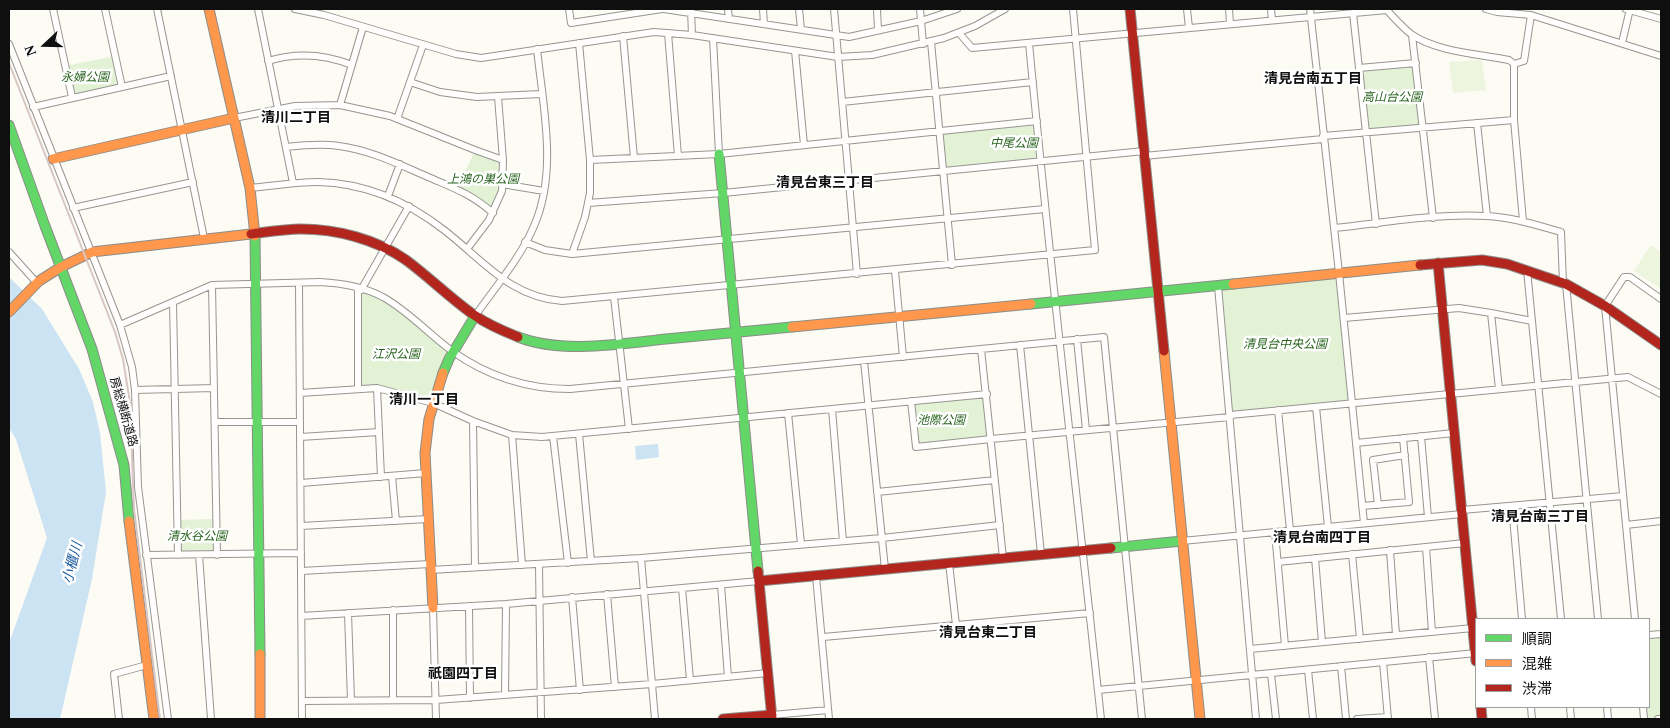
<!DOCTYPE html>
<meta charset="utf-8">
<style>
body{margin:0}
#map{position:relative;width:1670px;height:728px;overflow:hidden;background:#fcfbf4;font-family:"Times New Roman","Noto Sans JP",serif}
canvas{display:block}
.frame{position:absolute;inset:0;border:10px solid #0f0f0f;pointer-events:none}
.legend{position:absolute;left:1475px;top:618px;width:175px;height:90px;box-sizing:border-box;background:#fff;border:1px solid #9f9f9f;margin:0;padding:6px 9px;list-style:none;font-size:15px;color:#0f0f0f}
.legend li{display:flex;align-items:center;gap:10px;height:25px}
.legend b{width:25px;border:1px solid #9f9f9f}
.north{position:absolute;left:20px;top:20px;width:50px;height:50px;-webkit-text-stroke:4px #fff;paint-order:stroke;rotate:249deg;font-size:14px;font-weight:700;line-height:20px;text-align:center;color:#0f0f0f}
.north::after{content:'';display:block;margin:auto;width:18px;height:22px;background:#0f0f0f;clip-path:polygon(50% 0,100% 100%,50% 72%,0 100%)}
</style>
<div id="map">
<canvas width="1670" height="728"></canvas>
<div class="frame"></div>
<ul class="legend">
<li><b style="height:6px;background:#63d668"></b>順調</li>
<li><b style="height:6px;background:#ff974d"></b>混雑</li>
<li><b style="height:6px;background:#b3261e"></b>渋滞</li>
</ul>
<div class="north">N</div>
</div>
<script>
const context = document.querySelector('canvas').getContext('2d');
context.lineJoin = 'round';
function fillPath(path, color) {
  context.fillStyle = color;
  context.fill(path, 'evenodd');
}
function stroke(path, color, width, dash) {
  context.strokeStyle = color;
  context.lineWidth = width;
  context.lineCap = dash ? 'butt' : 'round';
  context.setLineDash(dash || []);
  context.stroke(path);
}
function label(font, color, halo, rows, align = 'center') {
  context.font = font + ' "Times New Roman","Noto Sans JP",serif';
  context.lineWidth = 5;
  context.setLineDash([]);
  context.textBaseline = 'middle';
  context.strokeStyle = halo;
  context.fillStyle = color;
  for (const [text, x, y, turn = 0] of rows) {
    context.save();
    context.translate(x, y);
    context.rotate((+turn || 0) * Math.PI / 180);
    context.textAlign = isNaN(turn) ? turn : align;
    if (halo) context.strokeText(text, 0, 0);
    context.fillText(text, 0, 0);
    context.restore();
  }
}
const green = new Path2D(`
 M116,56L122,87L72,97L65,66Z
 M1412,66L1415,70L1421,123L1418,126L1371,130L1368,128L1362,75L1365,71Z
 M1037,121L1040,162L942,171L938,132Z
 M475,150L503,160V181L493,213L458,189Z
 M1337,275L1350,401L1232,412L1221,288Z
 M361,290L382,297L452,351L433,403L377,388L358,389Z
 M987,394L991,439L916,447L911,401Z
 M217,519V555H178L177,520Z
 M1661,634V719H1644L1643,707H1649V635Z`);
const pitch = new Path2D(`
 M1482,60L1486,90L1453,93L1449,62Z
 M1651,245L1661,252V289L1634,271Z`);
const water = new Path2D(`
 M9,277L42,309L79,369L93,402L100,433L106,492L92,579L60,719H9V643L47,538L16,439L9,428Z
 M658,444L659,457L636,460L635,446Z`);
const street = new Path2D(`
 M53,9L72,97
 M105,9L122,87
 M157,9L204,238
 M258,9L293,183
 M295,9L324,15L456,54L481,58L654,32L692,35L838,57L872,55L944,38L975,26L1005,9
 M569,9L571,23L662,9
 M664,9L849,37L921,21L957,9
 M728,9L729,19
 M763,9L764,24
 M799,9L801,29
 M834,9L857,274
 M877,9L878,30
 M920,9L923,44
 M1187,9L1189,28
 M1229,9L1230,24
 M1271,9L1272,20
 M1310,9L1339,273L1364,523
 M1386,9C1394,18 1402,27 1411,34C1436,52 1480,54 1509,60L1514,64V120L1523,221
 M1486,9L1497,12L1531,15L1661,56
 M1626,9L1661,19
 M691,10L692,35
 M1353,13L1376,224
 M668,33L678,156
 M959,33L972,48L1387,10
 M1412,35L1433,218
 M623,36L634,158
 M713,38L719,154
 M931,42L952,265
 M1029,43C1050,269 1077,494 1101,719
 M1622,43L1630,9
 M9,44L120,325L132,367L135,390L138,487L168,719
 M795,51L804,145
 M268,61C297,52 324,54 352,65
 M1514,64L1524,61L1531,15
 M1359,68L1416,63
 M410,82L440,92L477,97L541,94
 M842,102L1033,82
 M340,105L363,27
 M33,107L171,76
 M234,118L295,106L340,105L390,116L475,150L503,160
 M397,119L423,45
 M1477,123L1487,216
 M1323,136L1514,120
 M286,147C303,145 322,143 339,146C370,150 398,164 426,176C453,188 470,193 493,213
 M1144,156L1323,139
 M590,160L719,154L1037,121
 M502,184L544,191
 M250,188C273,186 295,182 318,182C365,183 408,202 444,230C484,261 510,297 562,301L1095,250L1073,9
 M388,196L400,164
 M588,203L723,193L1144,151
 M73,208L193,182
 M1334,228C1384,223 1436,213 1486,216C1512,217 1536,225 1561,232L1563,283
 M525,242L545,250L572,254L1045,209
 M467,249L489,220L502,191L503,160L498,97
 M9,252L37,283
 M572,254L585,217L590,193V160L579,43
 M1527,270L1561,619
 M895,271L903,357
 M299,283L302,719
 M1566,284L1598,619
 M212,285L217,555
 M1218,286L1256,719
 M361,290L409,206
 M614,297L629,429
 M173,302L178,555
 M1491,313L1499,389
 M475,316C494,289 521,257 534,226C558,171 543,107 537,49
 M1344,318L1459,308L1491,313L1532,321
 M120,325L212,285L320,282C340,283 364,287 383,297C408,311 429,334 452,351C487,376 528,389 570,389L1104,337L1142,719
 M1077,339L1086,430
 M1020,345L1041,554
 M981,349L1003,558
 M864,361L885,569
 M377,388L381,477
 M358,389V289
 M135,390L214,388
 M300,393L377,388L433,403L473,421L512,435L542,437L987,394
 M911,401L916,447L991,439L1230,417
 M1316,407L1328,527
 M832,409L843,541
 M1278,410L1290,530
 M788,413L801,544
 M1230,415L1628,377L1661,394
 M473,421L475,567
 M215,422H300
 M579,434L591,561
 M512,435L522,565
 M553,436L568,563
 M1421,436L1428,517
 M300,437L379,432
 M1356,443L1454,433
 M392,476L396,521
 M301,483L426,473
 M877,492L995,480
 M1378,505L1373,460L1405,455
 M1362,506L1409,502L1403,438
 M1512,506L1522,619
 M1462,510L1623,496
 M1626,525L1661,521
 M301,526L428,519
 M1275,532L1285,646
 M1182,541L1462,514
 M1426,547L1432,632
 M1390,550L1396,635
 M1352,554L1360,639
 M146,555L301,553
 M199,555L211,719
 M641,558L655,719
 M1315,558L1322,642
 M1278,562L1465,543
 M949,563L956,625
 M539,564L541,719
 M430,570L641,558L882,538L1000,525
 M301,571L430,564
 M816,576L829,719
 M721,585L728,677
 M682,588L690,680
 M607,594L615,687
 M572,597L580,690
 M469,606L470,698
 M433,608L436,719
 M393,610V700
 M348,613L351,700
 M301,616L506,604L759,581
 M1635,619L1605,306L1624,277H1630L1661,299
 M1649,635L1661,634
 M823,637L1090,613
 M1250,649L1473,628
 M1429,657L1435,719
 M1383,662L1388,719
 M1341,666L1346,719
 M1308,670L1313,719
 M1271,674L1276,719
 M1098,690L1476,653
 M505,695L506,604
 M302,701L436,700L652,684L768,673
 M1531,707L1532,719
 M1570,707L1571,719
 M1607,707L1608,719
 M1643,707L1644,719
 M772,715L828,710
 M119,719L114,674L147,665
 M1357,719L1388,717
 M1658,719H1661`);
const fast = new Path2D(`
 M9,125L45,226L92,349L124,465L129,521
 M719,154L758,571
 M255,236L260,654
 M1031,304L1233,284
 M518,337C562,354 620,344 666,339C708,335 750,331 792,327
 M443,373L449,359L475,316
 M1111,548L1182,541`);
const slow = new Path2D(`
 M209,9L250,188L255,236
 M53,159L234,118
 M1233,284L1420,265
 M9,312L39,281L61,267L92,252L251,234
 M792,327L1031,304
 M1164,351L1200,719
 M129,521L154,719
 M433,608L425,453L429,419L443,373
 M260,654V719`);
const jam = new Path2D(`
 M1130,9L1164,351
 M251,234C267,232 284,229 301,229C336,229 376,239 406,260C429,277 450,298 474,315C487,324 503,331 518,337
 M1438,263L1476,661
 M1420,265L1482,260L1507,264L1566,284L1605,306L1661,345
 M758,571L772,719
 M759,581L1111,548
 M1481,707L1482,719
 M723,719L772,715`);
const rail = new Path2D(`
 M9,63L115,332L123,359L130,403L134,509L160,719`);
const parkNames = [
 ["永婦公園",85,78],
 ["高山台公園",1392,98],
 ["中尾公園",1014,144],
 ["上鴻の巣公園",483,180],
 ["清見台中央公園",1285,345],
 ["江沢公園",396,355],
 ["池際公園",941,421],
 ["清水谷公園",197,537]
];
const streetNames = [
 ["房総横断道路",123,412,74]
];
const neighbourhoodNames = [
 ["清見台南五丁目",1313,79],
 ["清川二丁目",296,118],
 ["清見台東三丁目",825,183],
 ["清川一丁目",424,400],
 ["清見台南三丁目",1540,517],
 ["清見台南四丁目",1322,538],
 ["清見台東二丁目",988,633],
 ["祇園四丁目",463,674]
];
const waterNames = [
 ["小櫃川",73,563,-75]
];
fillPath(green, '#e3f1d5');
fillPath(pitch, '#edf5df');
fillPath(water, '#cce3f4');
stroke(street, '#969592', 8);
stroke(fast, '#8c8c89', 11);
stroke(slow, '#8c8c89', 11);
stroke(jam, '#8c8c89', 11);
stroke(street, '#fffefd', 6);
stroke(fast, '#63d668', 9);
stroke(slow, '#ff974d', 9);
stroke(jam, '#b3261e', 9);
stroke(rail, '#d7c6c5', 2);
label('italic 12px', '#2a6520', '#fff', parkNames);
label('12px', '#0f0f0f', '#fff', streetNames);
label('bold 14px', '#0f0f0f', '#fff', neighbourhoodNames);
label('italic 14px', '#1b5b9d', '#fff', waterNames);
</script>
